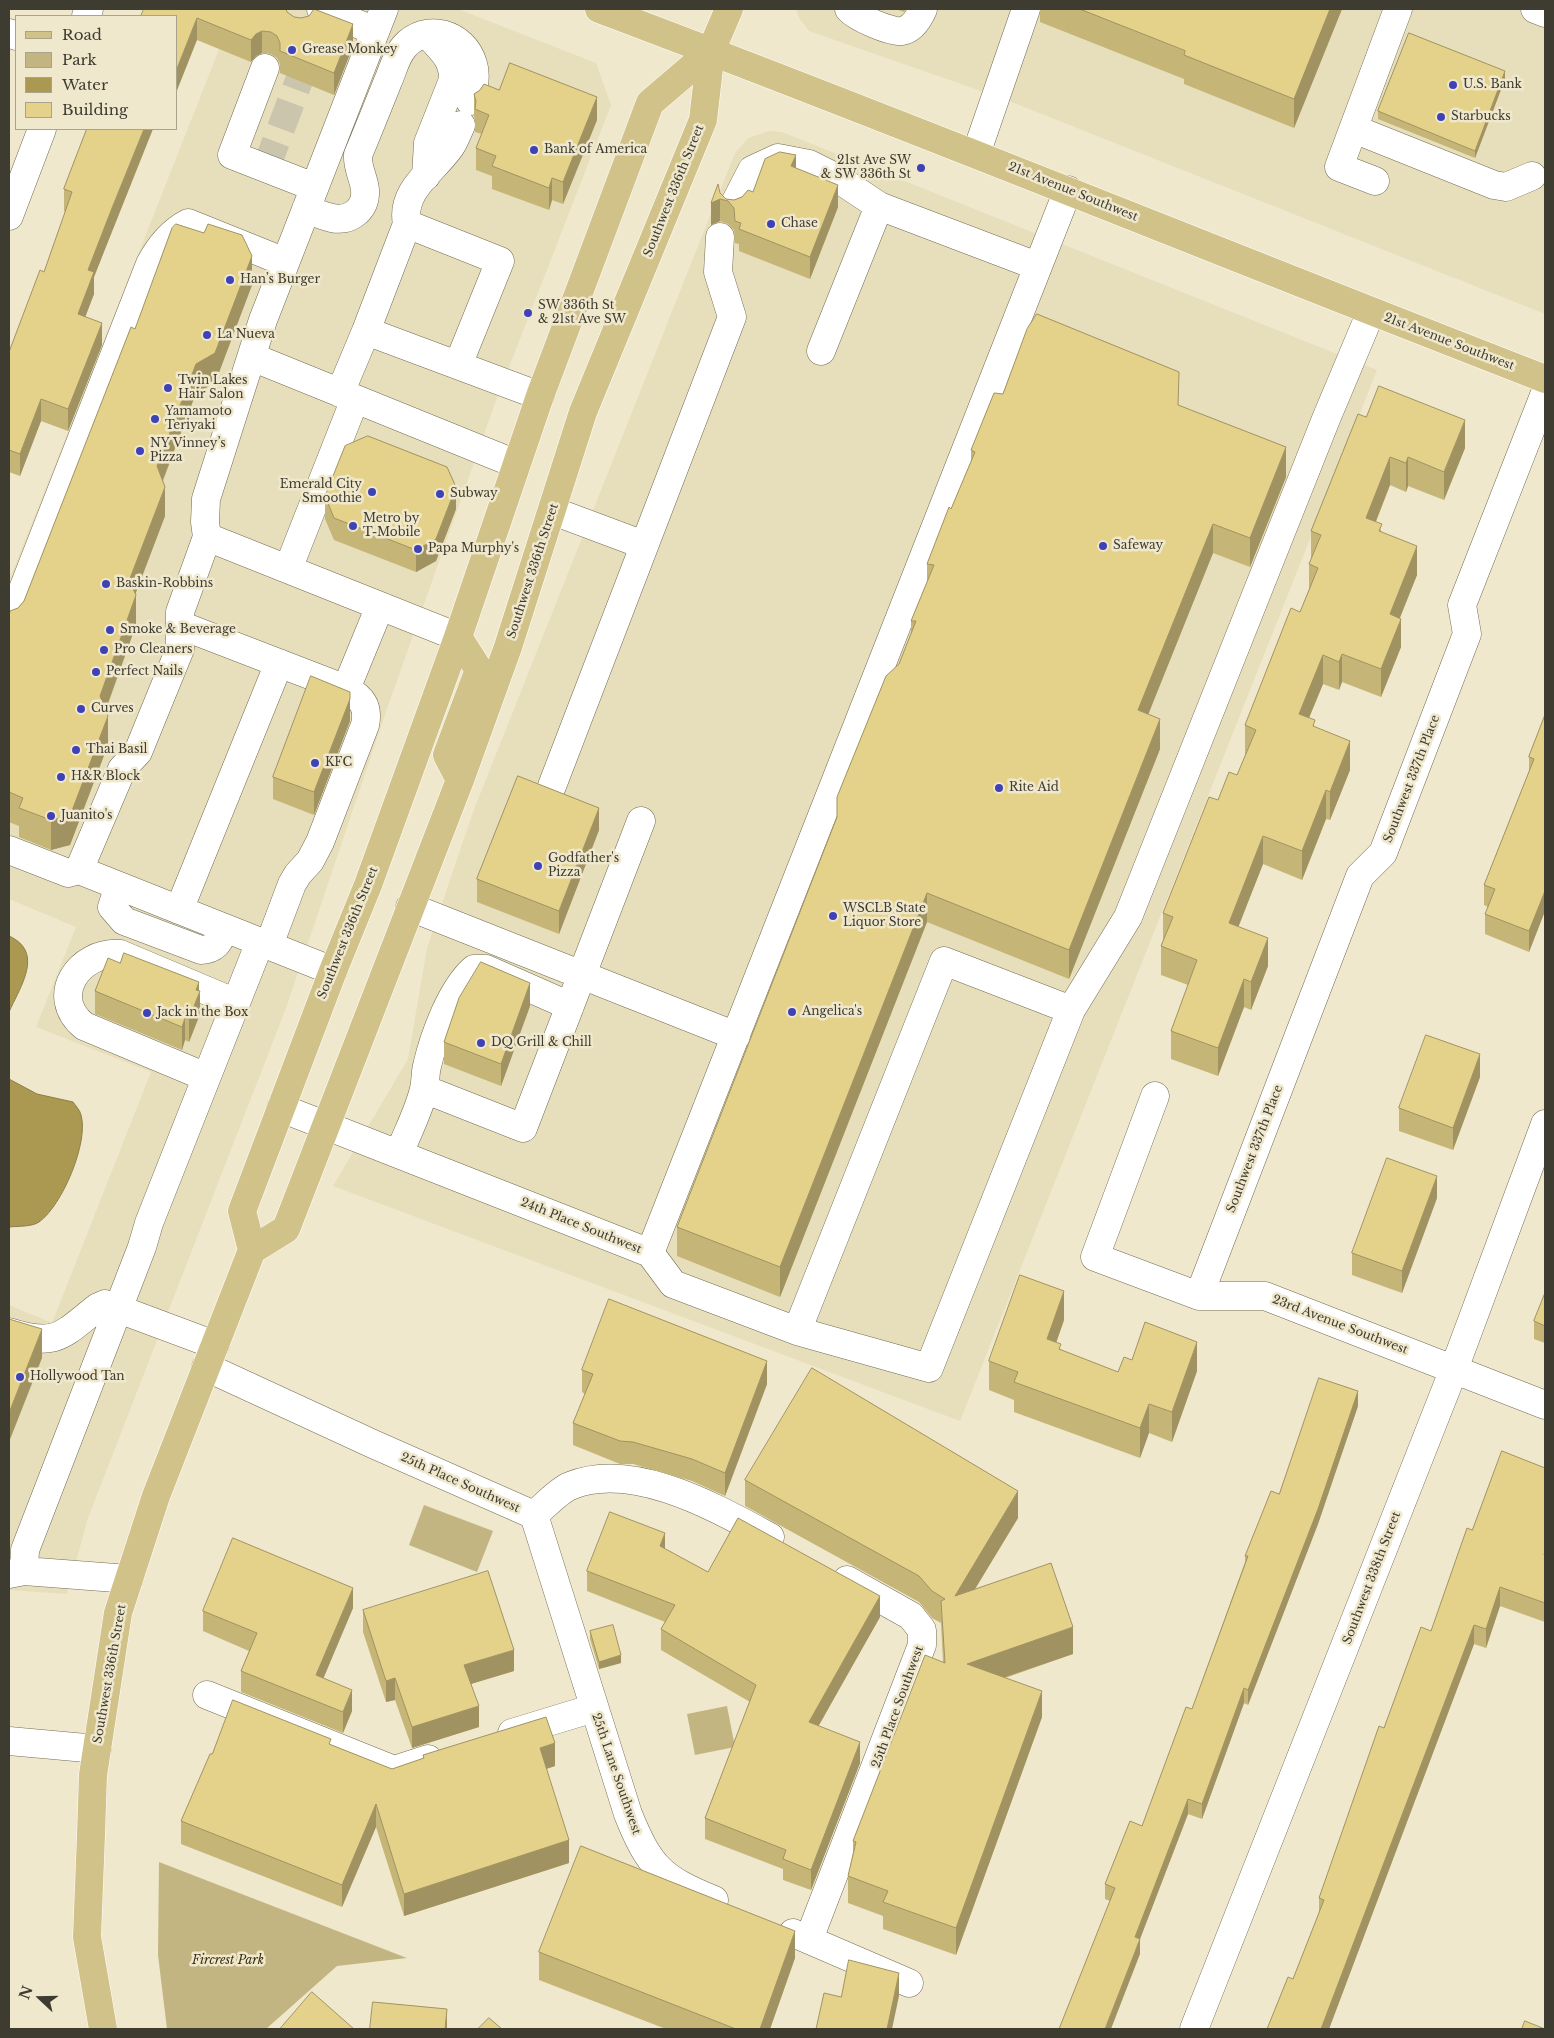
<!DOCTYPE html>
<meta charset="utf-8">
<style>
body{margin:0}
#map{position:relative;width:1554px;height:2038px;overflow:hidden;background:#f0e8cd;font-family:"Libre Baskerville",serif}
canvas{display:block}
.frame{position:absolute;inset:0;border:10px solid #3e3b30;pointer-events:none}
.legend{position:absolute;left:15px;top:15px;width:162px;height:115px;box-sizing:border-box;background:#f0e8cd;border:1px solid #a9a38e;margin:0;padding:6px 9px;list-style:none;font-size:15px;color:#3e3b30}
.legend li{display:flex;align-items:center;gap:10px;height:25px}
.legend b{width:25px;border:1px solid #a9a38e}
.north{position:absolute;left:15px;top:1973px;width:50px;height:50px;-webkit-text-stroke:4px #f0e8cd;paint-order:stroke;rotate:291deg;font-size:14px;font-weight:700;line-height:20px;text-align:center;color:#3e3b30}
.north::after{content:'';display:block;margin:auto;width:18px;height:22px;background:#3e3b30;clip-path:polygon(50% 0,100% 100%,50% 72%,0 100%)}
</style>
<div id="map">
<canvas width="1554" height="2038"></canvas>
<div class="frame"></div>
<ul class="legend">
<li><b style="height:6px;background:#d0c288"></b>Road</li>
<li><b style="height:14px;background:#c2b582"></b>Park</li>
<li><b style="height:14px;background:#ab9952"></b>Water</li>
<li><b style="height:14px;background:#e5d28a"></b>Building</li>
</ul>
<div class="north">N</div>
</div>
<script>
const context = document.querySelector('canvas').getContext('2d');
context.lineJoin = 'round';
function fillPath(path, color) {
  context.fillStyle = color;
  context.fill(path, 'evenodd');
}
function stroke(path, color, width, dash) {
  context.strokeStyle = color;
  context.lineWidth = width;
  context.lineCap = dash ? 'butt' : 'round';
  context.setLineDash(dash || []);
  context.stroke(path);
}
function label(font, color, halo, rows, align = 'center') {
  context.font = font + ' "Libre Baskerville",serif';
  context.lineWidth = 5;
  context.setLineDash([]);
  context.textBaseline = 'middle';
  context.strokeStyle = halo;
  context.fillStyle = color;
  for (const [text, x, y, turn = 0] of rows) {
    context.save();
    context.translate(x, y);
    context.rotate((+turn || 0) * Math.PI / 180);
    context.textAlign = isNaN(turn) ? turn : align;
    if (halo) context.strokeText(text, 0, 0);
    context.fillText(text, 0, 0);
    context.restore();
  }
}
const built = new Path2D(`
 M235,9H458L596,63L611,105L494,406L387,709L286,1008L88,1518L67,1594L9,1590V1305L52,1323L151,1072L36,1027L76,927L9,899V581Z
 M796,9H1545V314L1004,99L809,31L799,18Z
 M769,131L782,132L1377,370L960,1421L333,1186L408,1059L427,948L473,812L735,153L748,138Z`);
const green = new Path2D(`
 M424,1505L493,1531L477,1572L409,1545Z
 M727,1706L735,1747L695,1755L687,1714Z
 M159,1862L407,1958L337,1966L266,2029H167L158,1955Z`);
const water = new Path2D(`
 M9,936C45,952 20,987 9,1012Z
 M9,1079L37,1094L73,1102C75,1105 80,1110 81,1115C89,1142 62,1206 39,1222C32,1227 17,1226 9,1227Z`);
const minorTunnel = new Path2D(`
 M266,168L312,46`);
const minor = new Path2D(`
 M321,9L375,31
 M849,9C856,17 891,33 902,31C913,29 919,18 923,9
 M1535,9L1545,13
 M86,16L89,9
 M9,33L16,36
 M265,68L232,155L314,187
 M1354,129L1494,185L1506,187L1532,176
 M976,154L1026,9
 M426,176L428,143L453,80C454,60 442,50 429,36
 M1375,181L1339,167L1398,9
 M733,207L752,170L778,158L809,164L837,178L879,206L1037,266
 M306,209C314,212 323,216 332,218C350,222 367,209 365,190C364,178 357,168 358,155C368,131 378,106 388,81C393,70 396,56 404,47C426,22 464,33 473,64C477,76 474,89 470,101
 M9,216L42,129
 M407,224C400,190 434,171 451,146C455,140 458,132 461,125
 M366,331L407,224L500,261L458,365
 M821,351L879,206
 M252,357L516,464
 M340,393L366,331L540,396
 M553,511L644,545
 M207,537L458,637
 M288,569L355,399
 M9,625L150,264C159,247 171,232 188,223L285,262
 M180,625L346,689L380,606
 M552,786L732,317L718,272L720,237
 M9,850L68,873L79,870
 M119,886L112,907L124,921L201,950C217,949 219,941 225,928
 M410,907L736,1036
 M179,910L279,663
 M269,945L292,884L298,874L310,861L320,842L365,725C369,706 362,698 346,689
 M333,971L79,870L122,769L138,752L180,649V612L207,537L205,522L206,499L263,320L384,9
 M206,1077L84,1026C48,996 79,951 120,954L236,1003
 M424,1089L523,1128L641,821
 M1155,1096L1095,1257L1199,1296H1265L1545,1405
 M281,1108L650,1253L673,1284L797,1331L929,1368L1071,1010L1128,917L1326,419L1371,312
 M399,1154C407,1133 419,1111 424,1089C426,1081 425,1073 427,1066C434,1036 451,989 474,969H486L570,1006
 M650,1253L1068,190
 M1199,1296L1360,876L1383,853L1467,634L1462,605L1545,393
 M797,1331L944,961L1071,1010
 M9,1332C57,1347 61,1336 98,1307L105,1304L215,1345
 M206,1367L373,1444L534,1515C545,1506 558,1491 570,1486C633,1460 716,1508 770,1537
 M534,1515L628,1814C649,1866 661,1879 714,1900
 M24,1571L25,1550L142,1247L149,1223L260,942
 M9,1574L24,1571L129,1579
 M207,1695L394,1770L428,1759
 M512,1733L594,1708
 M9,1741L97,1749
 M793,1933L909,1983
 M809,1939L922,1645V1630L911,1616L847,1580
 M1194,2029L1454,1369L1545,1124`);
const major = new Path2D(`
 M599,9C916,128 1230,257 1545,379
 M458,637L479,670L447,755L460,780
 M252,1250L286,1229L460,780L508,647L583,412L703,120L711,51L729,9
 M103,2029L87,1937L91,1835L93,1775L118,1613L156,1496L252,1250L242,1211L333,971L368,885L458,637L540,396L650,103L711,51`);
const wall = new Path2D(`
 M895,9H906L904,12Z
 M1040,9H1342L1294,128L1184,84V79L1040,22Z
 M287,12L294,17L353,46L334,95L280,73V64L277,58L271,54L262,53L256,56L251,62L197,40L176,16Z
 M1505,79L1475,158L1378,119V111Z
 M499,90L597,120L563,204L552,200L549,210L492,189V176L476,170V148L482,134L475,132V120L474,116V94Z
 M87,129L112,230L94,277V294L85,317L102,345L68,431L41,421L20,476L9,472V352L44,272L66,212L64,211V189Z
 M796,168L838,207L810,279L739,251V244L735,243L734,230L728,224L720,221L711,225L720,193L726,199L734,200L753,192Z
 M252,285L215,383L196,393L163,481L165,516L135,594L136,625L106,710L108,745L70,845L51,850L19,837V826L9,822V615L18,608L24,601L135,329Z
 M1003,394L1179,406L1286,477L1250,567L1213,553L1148,714L1160,749L1069,979L927,922L780,1297L677,1256V1227L911,635V621L927,582V564L951,509L971,462V450Z
 M1366,417L1465,448L1444,500L1408,486L1406,492L1390,485L1376,522L1382,532L1417,575L1399,618L1401,647L1381,697L1342,682L1339,690L1323,684L1309,718L1315,727L1350,770L1330,820L1326,819L1302,880L1263,864L1238,926L1268,966L1251,1010L1244,1007L1218,1076L1171,1059V1031L1188,985L1161,975V946L1163,940V913L1218,800L1237,775L1246,754H1245V725L1300,612L1309,590V564L1311,559V531Z
 M325,496L456,509L436,561L416,572L334,540L325,519Z
 M350,714V721L314,815L273,799V777Z
 M1545,715V911L1529,952L1485,934V914L1488,907L1484,905V885L1529,772V757Z
 M599,830L559,934L477,902V879Z
 M95,991H199L200,1014L189,1042L185,1040L182,1050L95,1014Z
 M530,1006L501,1086L444,1064V1042Z
 M1480,1077L1453,1150L1399,1131V1108Z
 M1437,1198L1402,1293L1352,1275V1253Z
 M1545,1293V1343L1534,1339V1321Z
 M1064,1320L1056,1343L1061,1350L1118,1372L1132,1360L1197,1371L1172,1442L1149,1433L1140,1458L1014,1412V1400L989,1390V1361Z
 M582,1370L767,1384L725,1496L692,1481L633,1464H620L573,1445V1423L585,1394L582,1392Z
 M1358,1406L1318,1524L1248,1705L1244,1703L1202,1819L1188,1814L1140,1939V1954L1110,1901L1105,1899V1884L1142,1826L1192,1709L1245,1562V1556Z
 M1545,1468V1622L1500,1606L1486,1648L1474,1644L1329,2029H1267L1293,1979L1319,1913V1898L1384,1728L1431,1631L1472,1530Z
 M745,1480L1018,1518L975,1589L1073,1654L1005,1678L1042,1717L956,1955L883,1929V1916L848,1903V1876L853,1853V1841L943,1662L941,1623L932,1618L919,1602L745,1506Z
 M665,1549L708,1572L880,1617L818,1726L860,1763L811,1890L783,1880V1869L705,1839V1818L750,1702L661,1650V1629L665,1622L587,1591V1571Z
 M353,1608L323,1678L352,1711L343,1733L241,1692V1671L249,1651L203,1631V1611Z
 M363,1610L514,1671L471,1684L479,1727L412,1748L395,1700L386,1702L363,1632Z
 M590,1631L621,1663L599,1669L590,1639Z
 M331,1745L392,1769L423,1759V1755L555,1766L546,1769L569,1863L404,1916L376,1827L342,1907L181,1844V1821L212,1754Z
 M539,1952L795,1958L770,2029H666L539,1980Z`);
const shadedWall = new Path2D(`
 M1330,9H1342L1294,128V99Z
 M197,18V40L176,93V71Z
 M353,24V46L334,95V73Z
 M262,31V53L256,56L251,62V40L256,34Z
 M1505,71V79L1475,158V151Z
 M597,97V120L563,204V182Z
 M144,129H153L94,277V294L78,336V314L88,270L112,208Z
 M796,155V177L791,166Z
 M552,178V200L549,210V188Z
 M838,185V207L810,279V257Z
 M720,199V221L711,225V203Z
 M252,256V285L215,383L196,393L157,495V466L196,364Z
 M102,323V345L68,431V409Z
 M41,399V421L20,476V454Z
 M1465,420V448L1444,500V472Z
 M1286,447V477L1250,567V538Z
 M1390,457V485L1366,546V518Z
 M1408,457V486L1406,492V463Z
 M165,487V516L129,611V581Z
 M456,487V509L436,561L416,572V550Z
 M1213,524V553L1138,740V710Z
 M1417,546V575L1390,643V614Z
 M136,595V625L100,725V696Z
 M1401,619V647L1381,697V669Z
 M1342,654V682L1339,690V662Z
 M1323,655V684L1299,742V714Z
 M350,692V721L314,815V792Z
 M108,716V745L70,845L51,850V820Z
 M1160,719V749L1069,979V950Z
 M1350,741V770L1330,820V792Z
 M1326,790V819L1302,880V851Z
 M599,808V830L559,934V911Z
 M1263,836V864L1229,951V923Z
 M1545,891V911L1529,952V931Z
 M927,893V922L780,1297V1267Z
 M1268,938V966L1251,1010V982Z
 M1244,979V1007L1218,1076V1048Z
 M199,982V995L200,991V1014L189,1042V1019L196,990Z
 M530,983V1006L501,1086V1064Z
 M185,1018V1040L182,1050V1027Z
 M1480,1054V1077L1453,1150V1128Z
 M1437,1176V1198L1402,1293V1271Z
 M1064,1291V1320L1047,1369V1339Z
 M42,1329V1358L9,1442V1413Z
 M1197,1342V1371L1172,1442V1412Z
 M767,1361V1384L725,1496V1473Z
 M1358,1391V1406L1318,1524L1248,1705V1690Z
 M1149,1404V1433L1140,1458V1428Z
 M1018,1491V1518L955,1622V1596Z
 M665,1533V1553L660,1546Z
 M1500,1587V1606L1486,1648V1629Z
 M353,1588V1608L316,1696V1675Z
 M880,1596V1617L809,1743V1722Z
 M1474,1625V1644L1329,2029H1321Z
 M1073,1627V1654L967,1690V1664Z
 M514,1650V1671L464,1686V1665Z
 M621,1655V1663L599,1669V1662Z
 M395,1678V1700L386,1702V1681Z
 M1244,1688V1703L1202,1819V1804Z
 M352,1690V1711L343,1733V1712Z
 M1042,1691V1717L956,1955V1928Z
 M479,1706V1727L412,1748V1727Z
 M860,1742V1763L811,1890V1870Z
 M555,1743V1766L540,1771V1748Z
 M1188,1799V1814L1135,1952V1937Z
 M376,1804V1827L342,1907V1885Z
 M569,1840V1863L404,1916V1894Z
 M795,1931V1958L770,2029H760Z
 M1140,1939V1954L1111,2029H1105Z
 M899,1973V1996L892,2029H887Z
 M447,2009V2029H445Z`);
const building = new Path2D(`
 M144,9H286L287,12L294,17L301,18L309,16L314,9L353,24L334,73L280,51V43L277,36L271,32L262,31L256,34L251,40L197,18L176,71V16H141Z
 M1080,9H1330L1294,99L1184,55L1185,51Z
 M1409,33L1505,71L1475,151L1378,111Z
 M510,63L597,97L563,182L552,178L549,188L492,166L496,156L476,148L489,115L475,109L476,101L474,94L480,90L484,84L499,90Z
 M87,129H144L112,208L88,270L94,272L78,314L102,323L68,409L41,399L20,454L9,450V352L40,270L44,272L72,192L64,189Z
 M780,152L796,155L791,166L838,185L810,257L739,229L741,223L735,221L734,208L728,201L720,199L711,203L718,184L720,193L726,199L734,200L742,197L748,190L753,192L765,159Z
 M176,224L204,233L208,224L242,235L252,256L215,353L196,364L157,466L165,487L129,581L136,595L100,696L108,716L70,816L51,820L19,808L23,798L9,792V615L10,611L18,608L24,601L131,327L135,329L172,228Z
 M1037,314L1179,372L1178,405L1286,447L1250,538L1213,524L1138,710L1160,719L1069,950L927,893L780,1267L677,1227L837,817V797L886,676L899,664L916,621H911L934,565L927,564L949,507L951,509L975,452L971,450L994,393L1003,394L1027,329Z
 M1379,386L1465,420L1444,472L1408,457L1406,463L1390,457L1366,518L1382,524L1379,531L1417,546L1390,614L1401,619L1381,669L1342,654L1339,662L1323,655L1299,714L1315,720L1313,726L1350,741L1330,792L1326,790L1302,851L1263,836L1229,923L1268,938L1251,982L1244,979L1218,1048L1171,1031L1197,960L1161,946L1173,917L1163,913L1209,797L1218,800L1229,772L1237,775L1256,730L1245,725L1291,608L1300,612L1318,568L1309,564L1321,535L1311,531L1358,414L1366,417Z
 M368,436L447,467L456,487L436,539L416,550L334,518L325,496L345,446Z
 M311,676L350,692V699L314,792L273,777Z
 M1545,715V891L1529,931L1485,914L1495,889L1484,885L1534,759L1529,757Z
 M518,776L599,808L559,911L477,879Z
 M124,953L199,982L196,990L200,991L189,1019L185,1018L182,1027L95,991L108,958L120,963Z
 M481,962L530,983L501,1064L444,1042L459,998Z
 M1426,1035L1480,1054L1453,1128L1399,1108Z
 M1387,1158L1437,1176L1402,1271L1352,1253Z
 M1020,1275L1064,1291L1047,1339L1061,1344L1059,1349L1118,1372L1124,1357L1132,1360L1145,1322L1197,1342L1172,1412L1149,1404L1140,1428L1014,1382L1018,1372L989,1361Z
 M1545,1293V1326L1534,1321Z
 M609,1299L767,1361L725,1473L692,1459L633,1442L620,1441L573,1423L593,1374L582,1370Z
 M9,1319L42,1329L9,1413Z
 M812,1368L1018,1491L955,1596L1051,1563L1073,1627L967,1664L1042,1691L956,1928L883,1902L888,1891L848,1876L856,1842L853,1841L925,1655L945,1663L941,1601L945,1599L932,1591L919,1576L745,1480Z
 M1319,1378L1358,1391L1318,1509L1248,1690L1244,1688L1202,1804L1188,1799L1135,1937L1140,1939L1105,2029H1059L1115,1888L1105,1884L1130,1821L1142,1826L1186,1707L1192,1709L1248,1556H1245L1271,1491L1279,1494Z
 M1502,1451L1545,1468V1551L1544,1555L1545,1556V1603L1500,1587L1486,1629L1474,1625L1321,2029H1267L1288,1977L1293,1979L1324,1900L1319,1898L1379,1726L1384,1728L1421,1627L1431,1631L1467,1528L1472,1530Z
 M610,1512L665,1533L660,1546L708,1572L738,1518L880,1596L809,1722L860,1742L811,1870L783,1859L786,1850L705,1818L756,1685L661,1629L675,1605L587,1571Z
 M233,1538L353,1588L316,1675L352,1690L343,1712L241,1671L257,1633L203,1611Z
 M488,1571L514,1650L464,1665L479,1706L412,1727L395,1678L386,1681L363,1610Z
 M613,1625L621,1655L599,1662L590,1631Z
 M233,1700L331,1739L329,1744L392,1769L424,1758L423,1755L546,1717L555,1743L540,1748L569,1840L404,1894L376,1804L342,1885L181,1821L210,1754H212Z
 M581,1846L795,1931L760,2029H736L539,1952Z
 M849,1960L899,1973L887,2029H816L824,1993L841,1997Z
 M312,1992L354,2029H280Z
 M373,2002L447,2009L445,2029H370Z
 M489,2018L502,2029H478Z
 M1525,2021L1545,2029H1522Z`);
const markers = [
 [292,50,5,"#3e42b6"],
 [1453,85,5,"#3e42b6"],
 [1441,117,5,"#3e42b6"],
 [534,150,5,"#3e42b6"],
 [921,168,5,"#3e42b6"],
 [771,224,5,"#3e42b6"],
 [230,280,5,"#3e42b6"],
 [528,313,5,"#3e42b6"],
 [207,335,5,"#3e42b6"],
 [168,388,5,"#3e42b6"],
 [155,419,5,"#3e42b6"],
 [140,451,5,"#3e42b6"],
 [372,492,5,"#3e42b6"],
 [440,494,5,"#3e42b6"],
 [353,526,5,"#3e42b6"],
 [1103,546,5,"#3e42b6"],
 [418,549,5,"#3e42b6"],
 [106,584,5,"#3e42b6"],
 [110,630,5,"#3e42b6"],
 [104,650,5,"#3e42b6"],
 [96,672,5,"#3e42b6"],
 [81,709,5,"#3e42b6"],
 [76,750,5,"#3e42b6"],
 [315,763,5,"#3e42b6"],
 [61,777,5,"#3e42b6"],
 [999,788,5,"#3e42b6"],
 [51,816,5,"#3e42b6"],
 [538,866,5,"#3e42b6"],
 [833,916,5,"#3e42b6"],
 [792,1012,5,"#3e42b6"],
 [147,1013,5,"#3e42b6"],
 [481,1043,5,"#3e42b6"],
 [20,1377,5,"#3e42b6"]
];
const poiNames = [
 ["Grease Monkey",302,50],
 ["U.S. Bank",1463,85],
 ["Starbucks",1451,117],
 ["Bank of America",544,150],
 ["21st Ave SW",911,161,"right"],
 ["& SW 336th St",911,175,"right"],
 ["Chase",781,224],
 ["Han’s Burger",240,280],
 ["SW 336th St",538,306],
 ["& 21st Ave SW",538,320],
 ["La Nueva",217,335],
 ["Twin Lakes",178,381],
 ["Hair Salon",178,395],
 ["Yamamoto",165,412],
 ["Teriyaki",165,426],
 ["NY Vinney’s",150,444],
 ["Pizza",150,458],
 ["Emerald City",362,485,"right"],
 ["Smoothie",362,499,"right"],
 ["Subway",450,494],
 ["Metro by",363,519],
 ["T-Mobile",363,533],
 ["Safeway",1113,546],
 ["Papa Murphy's",428,549],
 ["Baskin-Robbins",116,584],
 ["Smoke & Beverage",120,630],
 ["Pro Cleaners",114,650],
 ["Perfect Nails",106,672],
 ["Curves",91,709],
 ["Thai Basil",86,750],
 ["KFC",325,763],
 ["H&R Block",71,777],
 ["Rite Aid",1009,788],
 ["Juanito's",61,816],
 ["Godfather's",548,859],
 ["Pizza",548,873],
 ["WSCLB State",843,909],
 ["Liquor Store",843,923],
 ["Angelica's",802,1012],
 ["Jack in the Box",157,1013],
 ["DQ Grill & Chill",491,1043],
 ["Hollywood Tan",30,1377]
];
const streetNames = [
 ["Southwest 336th Street",674,191,-68],
 ["21st Avenue Southwest",1073,192,22],
 ["21st Avenue Southwest",1449,342,21],
 ["Southwest 336th Street",533,571,-72],
 ["Southwest 337th Place",1412,779,-69],
 ["Southwest 336th Street",348,933,-68],
 ["Southwest 337th Place",1255,1149,-69],
 ["24th Place Southwest",581,1226,22],
 ["23rd Avenue Southwest",1340,1325,21],
 ["25th Place Southwest",460,1483,24],
 ["Southwest 338th Street",1372,1578,-69],
 ["Southwest 336th Street",110,1674,-80],
 ["25th Place Southwest",898,1707,-70],
 ["25th Lane Southwest",616,1774,71]
];
const parkNames = [
 ["Fircrest Park",228,1961]
];
fillPath(built, '#e7debb');
fillPath(green, '#c2b582');
fillPath(water, '#ab9952');
stroke(water, '#8a7d48', 1);
stroke(minorTunnel, '#ccc5ae', 28, [28, 14]);
stroke(minor, '#736c53', 29);
stroke(major, '#fff', 29);
stroke(minor, '#fff', 28);
stroke(major, '#d0c288', 28);
fillPath(wall, '#c5b577');
fillPath(shadedWall, '#a09361');
fillPath(building, '#e5d28a');
stroke(building, '#a09361', 1);
for (const [x, y, r, color] of markers) {
  const dot = new Path2D();
  dot.arc(x, y, r, 0, 2 * Math.PI);
  context.fillStyle = color;
  context.fill(dot);
  stroke(dot, '#f0e8cd', 2);
}
label('12px', '#3e3b30', '#f0e8cd', poiNames, 'left');
label('12px', '#3e3b30', '#f0e8cd', streetNames);
label('italic 12px', '#362e0d', '#f0e8cd', parkNames);
</script>
